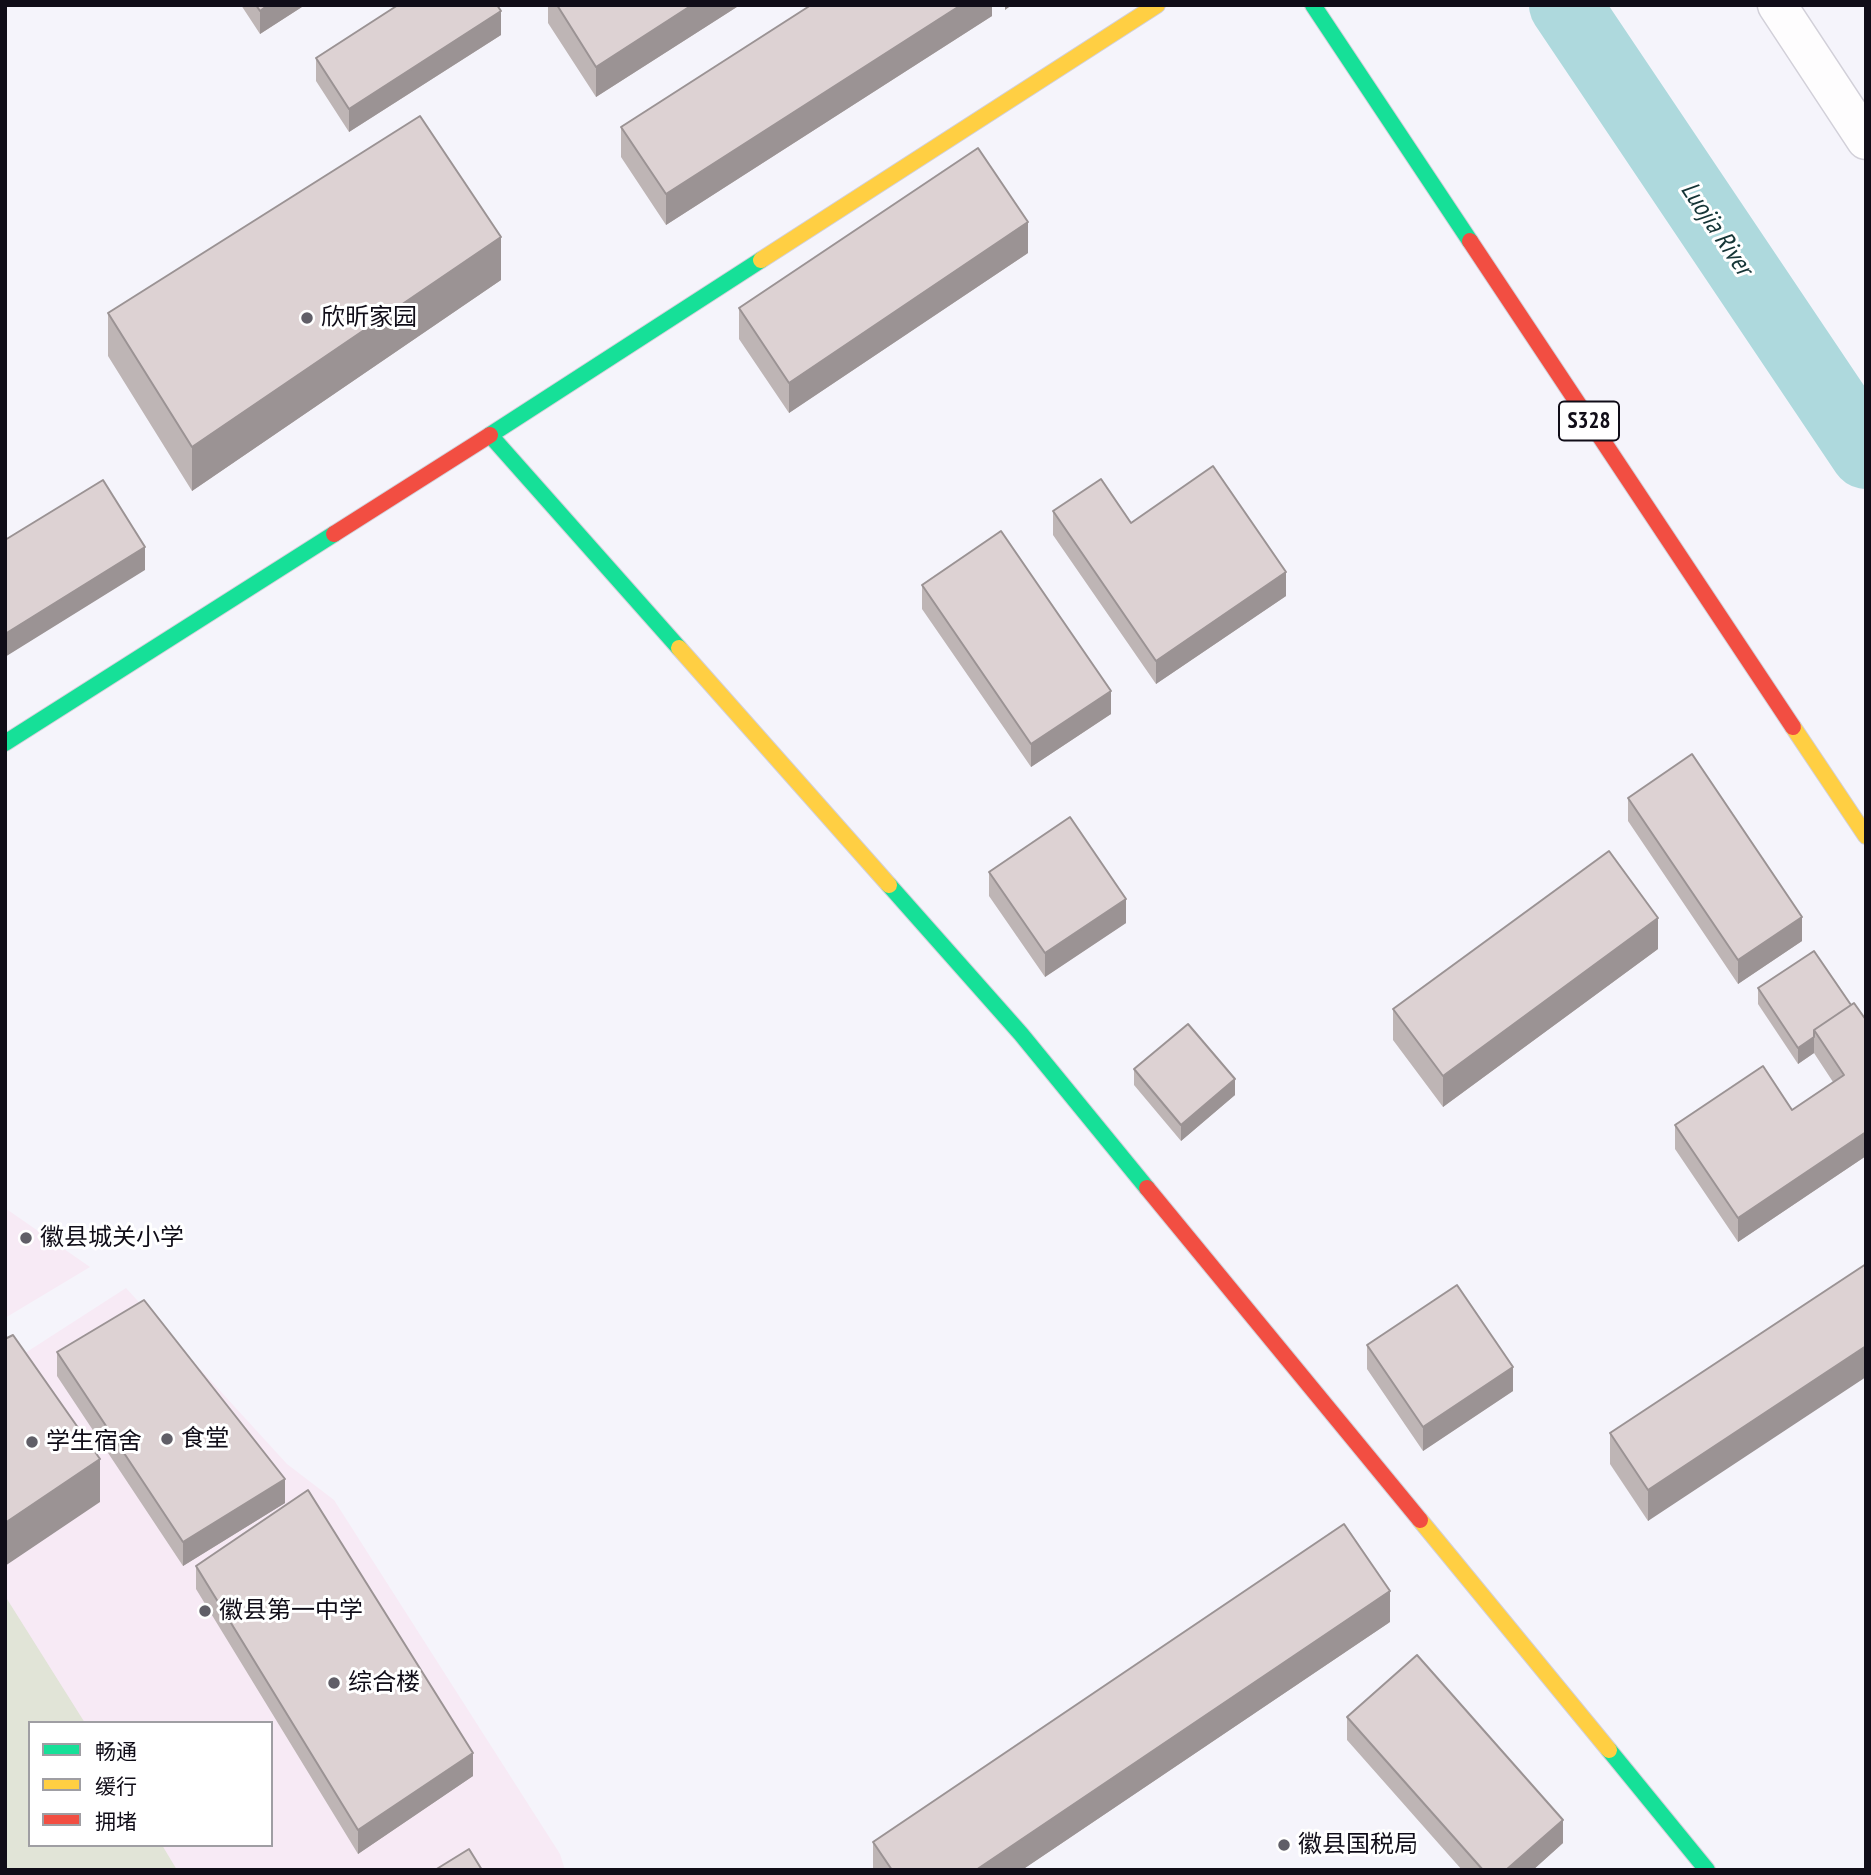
<!DOCTYPE html>
<meta charset="utf-8">
<style>
body{margin:0}
#map{position:relative;width:1871px;height:1875px;overflow:hidden;background:#f5f4fb;font-family:"PT Sans Narrow","Noto Sans SC",sans-serif}
canvas{display:block}
.frame{position:absolute;inset:0;border:7px solid #100d18;pointer-events:none}
.legend{position:absolute;left:28px;top:1721px;width:245px;height:126px;box-sizing:border-box;background:#fff;border:2px solid #9f9ea3;margin:0;padding:9px 12px;list-style:none;font-size:21px;color:#100d18}
.legend li{display:flex;align-items:center;gap:14px;height:35px}
.legend b{width:35px;border:2px solid #9f9ea3}
</style>
<div id="map">
<canvas width="1871" height="1875"></canvas>
<div class="frame"></div>
<ul class="legend">
<li><b style="height:9px;background:#16e098"></b>畅通</li>
<li><b style="height:9px;background:#ffcf43"></b>缓行</li>
<li><b style="height:9px;background:#f24e42"></b>拥堵</li>
</ul>
</div>
<script>
const context = document.querySelector('canvas').getContext('2d');
context.lineJoin = 'round';
function fillPath(path, color) {
  context.fillStyle = color;
  context.fill(path, 'evenodd');
}
function stroke(path, color, width, dash) {
  context.strokeStyle = color;
  context.lineWidth = width;
  context.lineCap = dash ? 'butt' : 'round';
  context.setLineDash(dash || []);
  context.stroke(path);
}
function label(font, color, halo, rows, align = 'center') {
  context.font = font + ' "PT Sans Narrow","Noto Sans SC",sans-serif';
  context.lineWidth = 6;
  context.setLineDash([]);
  context.textBaseline = 'middle';
  context.strokeStyle = halo;
  context.fillStyle = color;
  for (const [text, x, y, turn = 0] of rows) {
    context.save();
    context.translate(x, y);
    context.rotate((+turn || 0) * Math.PI / 180);
    context.textAlign = isNaN(turn) ? turn : align;
    if (halo) context.strokeText(text, 0, 0);
    context.fillText(text, 0, 0);
    context.restore();
  }
}
const education = new Path2D(`
 M5,1208L90,1267L5,1318Z
 M126,1288L287,1464L334,1500L560,1854L565,1870H5V1366ZM30,1723H271V1845H30Z`);
const green = new Path2D(`
 M7,1599L85,1723H30V1845H162L177,1870H5V1600Z`);
const river = new Path2D(`
 M1565,5L1866,453`);
const street = new Path2D(`
 M1777,5L1866,140`);
const fast = new Path2D(`
 M1313,5L1470,241
 M679,648L490,435L761,260
 M5,743L334,534
 M889,885L1021,1034L1147,1188
 M1609,1750L1707,1870`);
const slow = new Path2D(`
 M761,260L1157,5
 M679,648L889,885
 M1793,727L1866,836
 M1420,1520L1609,1750`);
const jam = new Path2D(`
 M1470,241L1793,727
 M334,534L490,435
 M1147,1188L1420,1520`);
const wall = new Path2D(`
 M241,5H305L260,34Z
 M548,5H740L596,97L548,23Z
 M992,5V16L666,225L621,157V127Z
 M501,35L349,132L316,81V58Z
 M1028,253L789,413L739,339V308Z
 M501,280L192,491L108,356V313Z
 M1053,511L1131,523L1286,596L1156,684L1053,535Z
 M922,585L1111,714L1031,767L922,609Z
 M1628,798L1802,941L1738,984L1628,821Z
 M989,872L1126,923L1045,977L989,896Z
 M1658,949L1443,1107L1393,1040V1009Z
 M1814,951L1866,1156L1738,1242L1675,1149V1125L1792,1110L1833,1082L1814,1053L1798,1064L1758,1004V988Z
 M1134,1069L1235,1095L1181,1141L1134,1085Z
 M1866,1264L1648,1521L1610,1464V1433Z
 M1367,1345L1513,1391L1423,1451L1367,1369Z
 M57,1352L285,1503L183,1566L57,1376Z
 M196,1566L473,1776L358,1854L196,1589Z
 M1390,1622L1022,1870H873V1842Z
 M1347,1717L1563,1843L1533,1870H1462L1347,1740Z`);
const shadedWall = new Path2D(`
 M268,5H305L260,34V11Z
 M692,5H740L596,97V67Z
 M961,5H992V16L666,225V194Z
 M1005,5H1012L1005,10Z
 M501,11V35L349,132V109Z
 M1028,222V253L789,413V383Z
 M501,237V280L192,491V447Z
 M145,547V570L5,657V634Z
 M1286,572V596L1156,684V661Z
 M1111,691V714L1031,767V744Z
 M1126,899V923L1045,977V953Z
 M1802,917V941L1738,984V960Z
 M1658,918V949L1443,1107V1076Z
 M1814,1037V1053L1798,1064V1048Z
 M1235,1079V1095L1181,1141V1125Z
 M1866,1132V1156L1738,1242V1218Z
 M1866,1346V1377L1648,1521V1490Z
 M1513,1367V1391L1423,1451V1427Z
 M100,1459V1502L5,1566V1523Z
 M285,1479V1503L183,1566V1542Z
 M1390,1591V1622L1022,1870H976Z
 M473,1753V1776L358,1854V1830Z
 M1563,1820V1843L1533,1870H1506Z`);
const building = new Path2D(`
 M256,5H268L260,11Z
 M398,5H497L501,11L349,109L316,58Z
 M557,5H692L596,67Z
 M811,5H961L666,194L621,127Z
 M420,116L501,237L192,447L108,313Z
 M978,148L1028,222L789,383L739,308Z
 M1213,466L1286,572L1156,661L1053,511L1101,479L1131,523Z
 M103,480L145,547L5,634V540Z
 M1001,531L1111,691L1031,744L922,585Z
 M1692,754L1802,917L1738,960L1628,798Z
 M1070,817L1126,899L1045,953L989,872Z
 M1609,851L1658,918L1443,1076L1393,1009Z
 M1814,951L1851,1005L1814,1030V1037L1798,1048L1758,988Z
 M1854,1003L1866,1020V1132L1738,1218L1675,1125L1763,1066L1792,1110L1844,1075L1814,1030Z
 M1188,1024L1235,1079L1181,1125L1134,1069Z
 M1866,1264V1346L1648,1490L1610,1433Z
 M1457,1285L1513,1367L1423,1427L1367,1345Z
 M144,1300L285,1479L183,1542L57,1352Z
 M13,1335L100,1459L5,1523V1339Z
 M308,1490L473,1753L358,1830L196,1566Z
 M1344,1524L1390,1591L976,1870H892L873,1842Z
 M1417,1655L1563,1820L1506,1870H1483L1347,1717Z
 M469,1849L482,1870H435Z`);
const markers = [
 [307,318,7,"#605e67"],
 [26,1238,7,"#605e67"],
 [167,1439,7,"#605e67"],
 [32,1442,7,"#605e67"],
 [205,1611,7,"#605e67"],
 [334,1683,7,"#605e67"],
 [1284,1845,7,"#605e67"]
];
const shields = [
 [1589,421,60]
];
const shieldNames = [
 ["S328",1589,421]
];
const poiNames = [
 ["欣昕家园",321,318],
 ["徽县城关小学",40,1238],
 ["食堂",181,1439],
 ["学生宿舍",46,1442],
 ["徽县第一中学",219,1611],
 ["综合楼",348,1683],
 ["徽县国税局",1298,1845]
];
const waterNames = [
 ["Luojia River",1716,229,56]
];
fillPath(education, '#f7eaf5');
fillPath(green, '#e1e4d7');
stroke(river, '#aed9dd', 72);
stroke(street, '#d2d0d9', 41);
stroke(fast, '#d2d0d9', 18);
stroke(slow, '#d2d0d9', 18);
stroke(jam, '#d2d0d9', 18);
stroke(street, '#fefdfe', 38);
stroke(fast, '#16e098', 16);
stroke(slow, '#ffcf43', 16);
stroke(jam, '#f24e42', 16);
fillPath(wall, '#beb5b5');
fillPath(shadedWall, '#9b9394');
fillPath(building, '#ddd2d3');
stroke(building, '#9b9394', 2);
for (const [x, y, r, color] of markers) {
  const dot = new Path2D();
  dot.arc(x, y, r, 0, 2 * Math.PI);
  context.fillStyle = color;
  context.fill(dot);
  stroke(dot, '#fff', 2.5);
}
for (const [x, y, w] of shields) {
  const box = new Path2D();
  box.roundRect(x - w / 2, y - 19.5, w, 39, 5);
  context.fillStyle = '#fff';
  context.fill(box);
  stroke(box, '#100d18', 2);
}
label('bold 23px', '#100d18', null, shieldNames);
label('24px', '#100d18', '#fff', poiNames, 'left');
label('italic 26px', '#153536', '#fff', waterNames);
</script>
